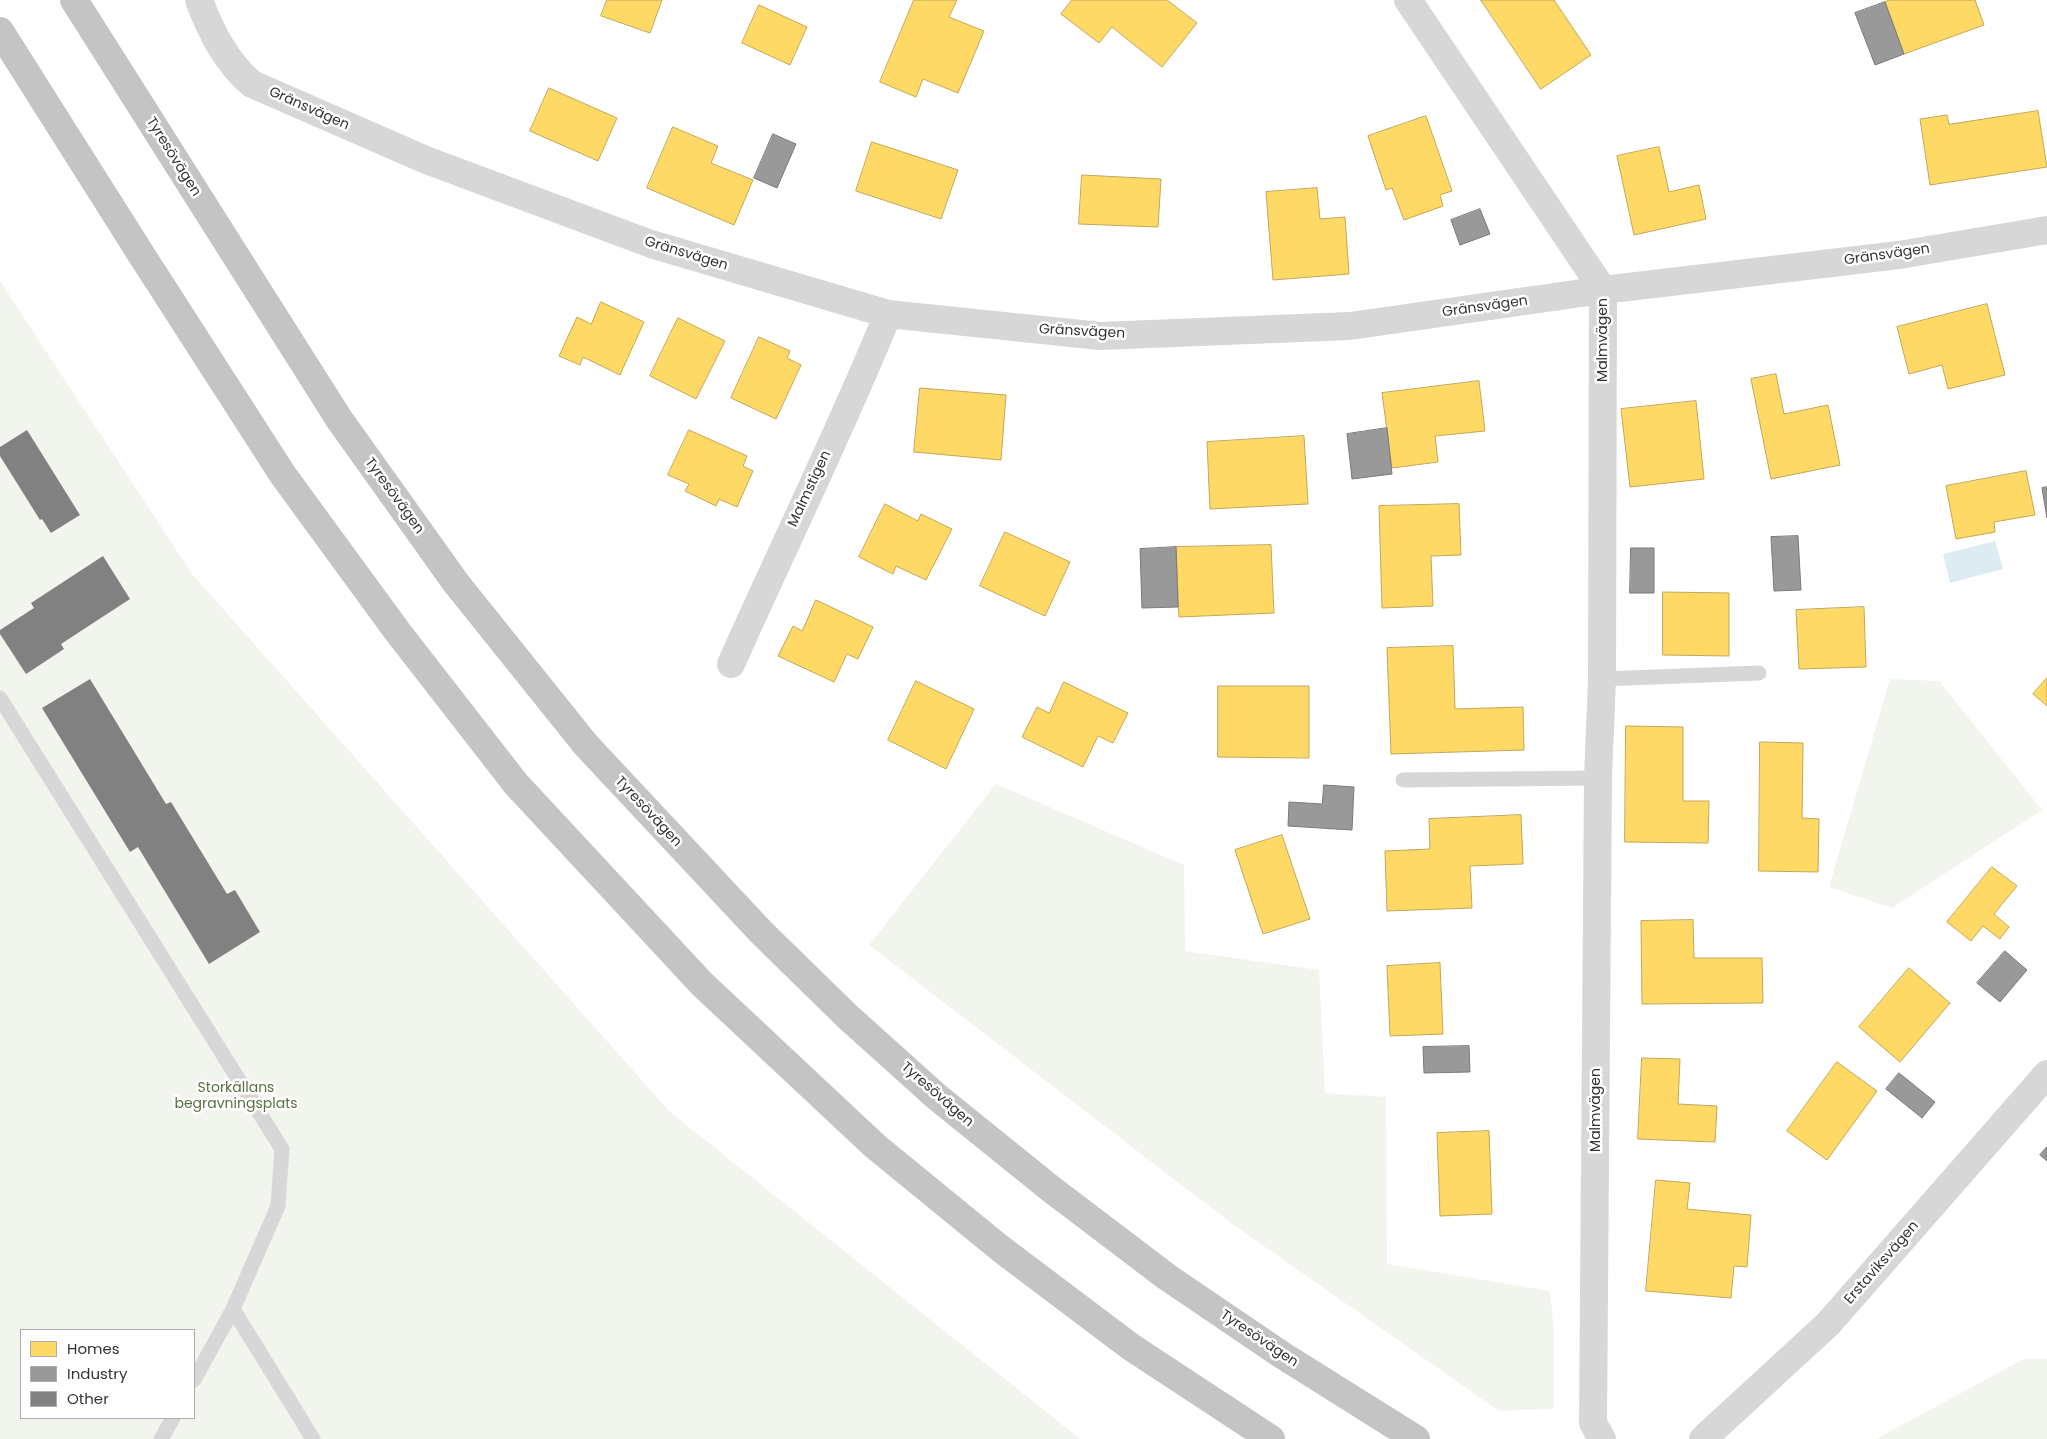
<!DOCTYPE html>
<meta charset="utf-8">
<style>
body{margin:0}
#map{position:relative;width:2047px;height:1439px;overflow:hidden;background:#fff;font-family:Poppins,sans-serif}
canvas{display:block}
.legend{position:absolute;left:20px;top:1329px;width:175px;height:90px;box-sizing:border-box;background:#fff;border:1px solid #adadad;margin:0;padding:6px 9px;list-style:none;font-size:15px;color:#333}
.legend li{display:flex;align-items:center;gap:10px;height:25px}
.legend b{width:25px;border:1px solid #adadad}
</style>
<div id="map">
<canvas width="2047" height="1439"></canvas>
<ul class="legend">
<li><b style="height:14px;background:#ffd966"></b>Homes</li>
<li><b style="height:14px;background:#999"></b>Industry</li>
<li><b style="height:14px;background:#818181"></b>Other</li>
</ul>
</div>
<script>
const context = document.querySelector('canvas').getContext('2d');
context.lineJoin = 'round';
function fillPath(path, color) {
  context.fillStyle = color;
  context.fill(path, 'evenodd');
}
function stroke(path, color, width, dash) {
  context.strokeStyle = color;
  context.lineWidth = width;
  context.lineCap = dash ? 'butt' : 'round';
  context.setLineDash(dash || []);
  context.stroke(path);
}
function label(font, color, halo, rows, align = 'center') {
  context.font = font + ' Poppins,sans-serif';
  context.lineWidth = 5;
  context.setLineDash([]);
  context.textBaseline = 'middle';
  context.strokeStyle = halo;
  context.fillStyle = color;
  for (const [text, x, y, turn = 0] of rows) {
    context.save();
    context.translate(x, y);
    context.rotate((+turn || 0) * Math.PI / 180);
    context.textAlign = isNaN(turn) ? turn : align;
    if (halo) context.strokeText(text, 0, 0);
    context.fillText(text, 0, 0);
    context.restore();
  }
}
const green = new Path2D(`
 M0,281L192,574L669,1111L1080,1439H0ZM21,1330H194V1418H21Z
 M1890,679L1939,681L2042,810L1892,908L1829,887Z
 M996,784L1184,865L1185,951L1319,970L1325,1093L1386,1097L1387,1264L1550,1291L1554,1331V1409L1499,1411L1231,1223L869,945Z
 M2024,1359H2047V1439H1876Z`);
const water = new Path2D(`
 M1995,541L2003,569L1950,583L1943,554Z`);
const homes = new Path2D(`
 M607,0H662L650,33L601,16Z
 M914,0H957L949,17L984,31L958,93L923,79L916,97L880,82Z
 M1072,0H1167L1197,23L1162,67L1112,27L1099,43L1061,14Z
 M1481,0H1554L1591,55L1541,89Z
 M1890,0H1975L1984,25L1904,54L1885,2Z
 M759,5L807,27L790,65L742,43Z
 M549,88L617,118L598,161L530,131Z
 M2038,111L2047,167L1930,185L1920,119L1947,115L1949,124Z
 M1426,116L1452,191L1440,195L1443,206L1404,220L1392,188L1386,190L1368,136Z
 M673,127L718,146L711,163L753,180L734,225L647,188Z
 M872,142L958,170L941,219L856,191Z
 M1659,147L1669,192L1699,185L1706,219L1634,235L1617,156Z
 M1082,175L1161,179L1158,227L1079,224Z
 M1317,188L1320,219L1345,217L1349,274L1273,280L1266,192Z
 M601,302L644,322L620,375L583,357L580,365L559,356L577,317L591,324Z
 M1987,304L2005,375L1948,389L1942,365L1909,374L1897,327Z
 M678,318L725,341L696,399L650,376Z
 M759,337L790,351L787,358L801,365L776,419L731,398Z
 M1776,374L1784,414L1828,405L1840,465L1771,479L1751,379Z
 M1479,381L1485,431L1435,436L1438,462L1392,468L1382,393Z
 M920,388L1006,395L1001,460L914,452Z
 M1696,401L1704,479L1630,487L1621,409Z
 M689,430L747,456L743,466L753,471L737,507L719,499L716,506L685,491L689,484L668,475Z
 M1304,436L1308,504L1210,509L1207,442Z
 M2026,471L2035,515L1994,522L1995,532L1956,539L1946,486Z
 M885,504L918,521L921,514L952,529L926,580L896,566L893,574L859,557Z
 M1459,504L1461,555L1431,556L1433,606L1382,608L1379,506Z
 M1005,532L1070,562L1045,616L980,586Z
 M1271,545L1274,613L1179,617L1176,547Z
 M1663,592L1729,593V656L1663,655Z
 M816,600L873,627L858,659L847,654L834,682L778,656L793,626L802,631Z
 M1864,607L1866,667L1799,669L1796,610Z
 M1453,646L1455,709L1523,707L1524,750L1391,754L1387,648Z
 M2047,678V706L2033,694Z
 M916,681L974,709L946,769L888,740Z
 M1064,682L1128,713L1113,743L1098,736L1083,767L1022,737L1037,707L1049,713Z
 M1218,686H1309V758L1218,757Z
 M1626,726L1683,727V801H1709L1708,843L1625,842Z
 M1760,742L1803,743L1802,818L1819,819L1818,872L1759,871Z
 M1521,815L1523,864L1470,866L1472,908L1387,911L1385,851L1430,849L1429,819Z
 M1282,835L1310,919L1263,934L1235,850Z
 M1992,867L2017,886L1994,914L2009,927L2000,939L1983,926L1971,941L1947,922Z
 M1693,920L1694,958H1762L1763,1003L1642,1004L1641,921Z
 M1440,963L1443,1034L1390,1036L1387,966Z
 M1909,968L1950,1003L1900,1062L1859,1027Z
 M1642,1058L1680,1059L1678,1104L1717,1106L1715,1142L1638,1139Z
 M1837,1062L1877,1091L1827,1160L1787,1131Z
 M1489,1131L1492,1214L1440,1216L1437,1133Z
 M1656,1180L1690,1183L1687,1209L1751,1215L1747,1267L1734,1266L1731,1298L1646,1291Z`);
const industry = new Path2D(`
 M1885,2L1904,54L1875,65L1855,13Z
 M773,134L796,144L777,188L754,178Z
 M1480,209L1490,234L1460,245L1451,220Z
 M1387,428L1392,474L1352,479L1347,434Z
 M2047,487V518L2042,488Z
 M1798,536L1801,590L1774,591L1771,537Z
 M1176,547L1178,607L1142,608L1140,549Z
 M1631,548H1654V593H1630Z
 M1324,785L1354,787L1352,830L1288,826L1289,802L1322,804Z
 M2005,951L2027,970L2000,1002L1977,983Z
 M1469,1046L1470,1072L1424,1073L1423,1047Z
 M1899,1073L1935,1102L1922,1118L1886,1089Z
 M2047,1147V1161L2040,1155Z`);
const building = new Path2D(`
 M27,430L80,515L51,533L42,519L40,520L0,456V447Z
 M103,556L130,599L61,644L64,649L26,674L0,634V630L34,608L31,603Z
 M90,679L166,804L171,802L227,894L235,890L260,932L209,964L138,847L130,852L42,708Z`);
const lane = new Path2D(`
 M1602,679L1759,673
 M0,698L282,1149L278,1206L233,1309L194,1380
 M1403,780L1598,778
 M233,1309L313,1439
 M161,1439L173,1418`);
const street = new Path2D(`
 M199,0C211,32 226,62 252,84L426,160L651,244L888,314L1100,336L1350,326L1603,290L1899,255L2047,230
 M1408,0L1603,290L1602,679L1598,778L1593,1423L1602,1439
 M731,664C783,547 840,432 888,314
 M1703,1439L1828,1324L2047,1074`);
const highway = new Path2D(`
 M74,0L339,419L456,583L586,745L762,933L848,1017L937,1097L1051,1189L1167,1277L1282,1355L1416,1439
 M0,31L139,251L283,475L397,631L516,784L702,984L875,1146L1001,1249L1131,1347L1271,1439`);
const streetNames = [
 ["Gränsvägen",309,109,24],
 ["Tyresövägen",173,157,58],
 ["Gränsvägen",686,254,17],
 ["Gränsvägen",1887,255,-8],
 ["Gränsvägen",1485,307,-8],
 ["Gränsvägen",1082,332,3],
 ["Malmvägen",1603,340,-90],
 ["Malmstigen",810,489,-65],
 ["Tyresövägen",394,496,54],
 ["Tyresövägen",648,812,47],
 ["Tyresövägen",937,1095,41],
 ["Malmvägen",1596,1110,-90],
 ["Erstaviksvägen",1882,1263,-49],
 ["Tyresövägen",1259,1339,34]
];
const parkNames = [
 ["Storkällans",236,1088],
 ["begravningsplats",236,1104]
];
fillPath(green, '#f1f5ed');
fillPath(water, '#ddebf3');
fillPath(homes, '#ffd966');
stroke(homes, '#c2a757', 1);
fillPath(industry, '#999');
stroke(industry, '#7a7a7a', 1);
fillPath(building, '#818181');
stroke(lane, '#d7d7d7', 15);
stroke(street, '#d7d7d7', 28);
stroke(highway, '#c4c4c4', 28);
label('14px', '#333', '#fff', streetNames);
label('14px', '#56703f', '#fff', parkNames);
</script>
